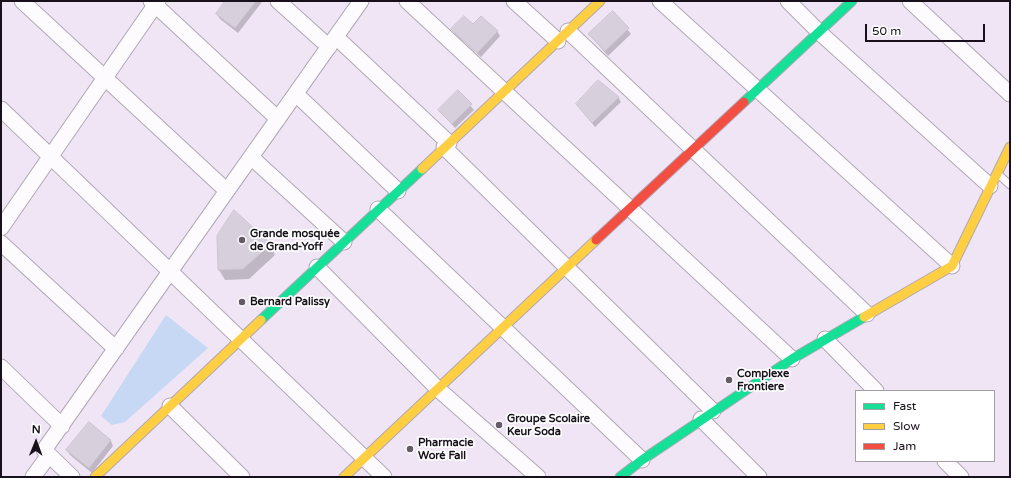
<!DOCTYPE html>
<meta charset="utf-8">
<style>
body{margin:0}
#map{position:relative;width:1011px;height:478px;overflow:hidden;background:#f0e5f5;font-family:"Varela Round",sans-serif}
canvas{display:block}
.frame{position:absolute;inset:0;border:2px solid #18111b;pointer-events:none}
.legend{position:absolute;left:855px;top:390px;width:140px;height:72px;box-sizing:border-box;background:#fff;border:1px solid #a3a0a4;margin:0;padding:5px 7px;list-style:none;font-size:12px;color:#18111b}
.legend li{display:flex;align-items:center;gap:8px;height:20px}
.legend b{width:20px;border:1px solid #a3a0a4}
.north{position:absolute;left:16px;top:422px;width:40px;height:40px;-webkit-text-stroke:3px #fff;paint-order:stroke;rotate:1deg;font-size:11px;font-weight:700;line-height:16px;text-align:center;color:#18111b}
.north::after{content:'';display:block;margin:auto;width:14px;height:18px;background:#18111b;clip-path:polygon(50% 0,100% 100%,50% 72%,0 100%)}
.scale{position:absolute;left:865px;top:24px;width:120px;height:18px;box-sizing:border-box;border:2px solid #18111b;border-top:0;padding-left:5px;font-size:12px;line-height:14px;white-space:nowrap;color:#18111b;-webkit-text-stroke:3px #fff;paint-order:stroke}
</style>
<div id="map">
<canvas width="1011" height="478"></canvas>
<div class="frame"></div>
<ul class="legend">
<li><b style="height:5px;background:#16e098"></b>Fast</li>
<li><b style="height:5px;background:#ffcf43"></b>Slow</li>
<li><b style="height:5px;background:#f24e42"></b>Jam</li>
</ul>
<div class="north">N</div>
<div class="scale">50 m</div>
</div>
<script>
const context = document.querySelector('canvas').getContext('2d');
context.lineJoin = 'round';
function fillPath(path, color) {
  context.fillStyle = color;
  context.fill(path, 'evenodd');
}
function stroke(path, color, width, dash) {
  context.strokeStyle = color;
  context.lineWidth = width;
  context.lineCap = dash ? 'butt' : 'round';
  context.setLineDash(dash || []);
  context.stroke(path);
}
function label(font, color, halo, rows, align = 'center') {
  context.font = font + ' "Varela Round",sans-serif';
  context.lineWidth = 3.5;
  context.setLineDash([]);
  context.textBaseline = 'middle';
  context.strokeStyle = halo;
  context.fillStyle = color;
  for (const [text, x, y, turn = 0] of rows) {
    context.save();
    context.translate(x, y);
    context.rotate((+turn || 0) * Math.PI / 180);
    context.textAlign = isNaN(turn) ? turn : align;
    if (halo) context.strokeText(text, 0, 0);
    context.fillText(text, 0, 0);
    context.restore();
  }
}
const water = new Path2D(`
 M166,315L208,348L125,422L112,425L101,416Z`);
const shadow = new Path2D(`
 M226,1H261L262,2L238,33L220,19L217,14Z
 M613,12L631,34L608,56L589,34Z
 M473,26L497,31L500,36L481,57L455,34L452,29Z
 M458,91L474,110L455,128L439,110Z
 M618,97L621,102L595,127L577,104Z
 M218,237L270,245L275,255L249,279L225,280L219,270Z
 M89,424L111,441L113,446L92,473L70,455L67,450Z`);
const building = new Path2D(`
 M225,1H256L235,28L216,14Z
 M613,11L629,28L605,51L588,34Z
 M464,16L473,24L481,16L498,31L477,53L451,29Z
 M598,80L619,97L592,123L576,104Z
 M458,90L472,104L452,124L438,110Z
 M234,210L271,244L243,269L218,270L217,236Z
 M89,422L111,440L89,468L66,450Z`);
const lane = new Path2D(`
 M998,174L1010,185`);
const street = new Path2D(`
 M22,1L227,191
 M151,1L278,119
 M278,1L329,47
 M407,1L792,359
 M514,1L558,41
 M660,1L952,266
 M788,1L819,32L990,186
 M910,1L1010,94
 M568,31L867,314
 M336,37L449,143
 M296,94L398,191
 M1,109L384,477
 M444,147L713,411
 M251,157L344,242
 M378,209L642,460
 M1,228L158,1
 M1,243L116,349
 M317,267L438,389L538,477
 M825,339L876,391
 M1,367L62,426
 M170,406L242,477
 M701,419L759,477
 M945,461L961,477
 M33,477L49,455
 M72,477L44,450L361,1`);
const fast = new Path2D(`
 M744,102L852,1
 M261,320L422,169
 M620,477L642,460L792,359L864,317`);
const slow = new Path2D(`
 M422,169L600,1
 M864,317L952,266L1010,147
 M95,477L261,320
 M344,477L596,240`);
const jam = new Path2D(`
 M596,240L744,102`);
const markers = [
 [242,240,4,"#645b67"],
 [242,302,4,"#645b67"],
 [729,380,4,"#645b67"],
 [499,425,4,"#645b67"],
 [410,449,4,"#645b67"]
];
const poiNames = [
 ["Grande mosquée",250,234],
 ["de Grand-Yoff",250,247],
 ["Bernard Palissy",250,302],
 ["Complexe",737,374],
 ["Frontiere",737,387],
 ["Groupe Scolaire",507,419],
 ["Keur Soda",507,432],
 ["Pharmacie",418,443],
 ["Woré Fall",418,456]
];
fillPath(water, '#c7d8f5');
fillPath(shadow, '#0003');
fillPath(building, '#d8cfdc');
stroke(building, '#ccc3d0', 1);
stroke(lane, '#b1a8b5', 9);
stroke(street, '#b1a8b5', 17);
stroke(fast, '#b1a8b5', 11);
stroke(slow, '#b1a8b5', 11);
stroke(jam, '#b1a8b5', 11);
stroke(lane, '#fdfbfe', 7);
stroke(street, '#fdfbfe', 15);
stroke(fast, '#16e098', 9);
stroke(slow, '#ffcf43', 9);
stroke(jam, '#f24e42', 9);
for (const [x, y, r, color] of markers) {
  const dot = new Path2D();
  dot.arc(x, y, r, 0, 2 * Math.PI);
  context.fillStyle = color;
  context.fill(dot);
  stroke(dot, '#fff', 1.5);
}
label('bold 11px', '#18111b', '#fff', poiNames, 'left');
</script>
